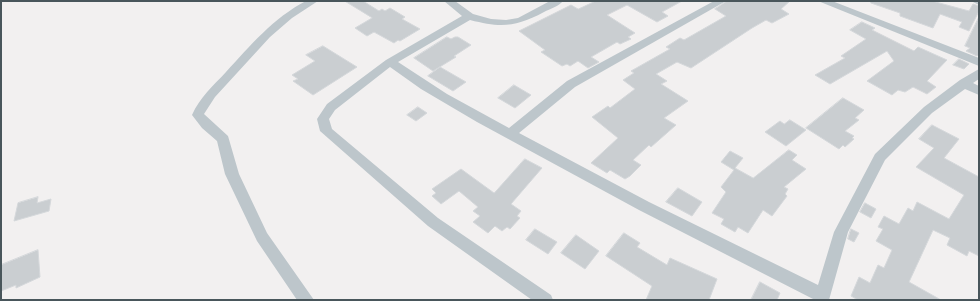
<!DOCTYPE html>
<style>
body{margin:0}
#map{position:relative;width:980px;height:301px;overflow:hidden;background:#f2f0f0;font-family:"IBM Plex Sans",sans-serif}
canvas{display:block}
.frame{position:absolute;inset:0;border:2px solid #49565b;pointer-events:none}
</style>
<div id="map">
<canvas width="980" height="301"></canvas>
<div class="frame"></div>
</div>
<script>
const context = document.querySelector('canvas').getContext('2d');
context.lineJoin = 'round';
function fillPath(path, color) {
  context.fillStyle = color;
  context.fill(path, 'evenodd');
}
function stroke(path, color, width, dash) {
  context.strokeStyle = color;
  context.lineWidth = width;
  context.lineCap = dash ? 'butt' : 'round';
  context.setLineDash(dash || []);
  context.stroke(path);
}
const building = new Path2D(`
 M345,1H363L379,11L382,9L385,11L390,8L405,17L402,19L420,29L400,41L398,40L394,43L374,32L367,36L355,28L372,18Z
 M596,1H682L662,12L668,16L657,22L627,5L607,15L635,33L628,37L631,39L620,44L617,42L591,57L599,62L588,68L578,61L570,66L567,64L562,66L541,52L545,50L519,31L571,5L578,9Z
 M727,1H790L781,9L789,14L772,23L766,20L752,28L691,68L677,62L656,74L667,81L661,84L688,101L664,118L676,125L651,147L649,145L633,160L641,165L630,176L625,179L610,170L607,173L591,163L618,138L592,117L608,106L610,108L635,89L623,80L634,73L631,71L670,49L666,47L680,38L684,40L726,16L715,9Z
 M871,1H932L969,11L973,4L979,6V11L969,31L959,27L962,22L940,14L933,28L900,16V13L871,3Z
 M979,17V54L977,56L966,51L970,48L965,46Z
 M862,22L875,28L872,30L914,51L918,47L947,60L927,81L936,87L927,94L913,87L905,92L898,90L892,95L867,81L894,61L887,51L830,84L815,75L845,58L841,56L866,39L850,30Z
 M447,37L451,39L455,37H458L471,45L454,56L456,57L433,71L414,58Z
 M323,46L357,67L313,95L293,81L298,79L292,75L315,61L306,55Z
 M959,59L969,64L964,69L953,65Z
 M440,67L466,82L453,91L428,76Z
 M514,85L531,95L515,108L498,98Z
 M843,98L864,110L855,118L859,120L845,131L854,136L852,138L854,139L845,147L843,145L839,149L806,128Z
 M418,107L427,113L416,121L407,115Z
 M790,120L806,130L786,146L765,132L780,121L784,124Z
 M932,125L959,139L944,158L979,177V256L969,251L967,256L947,245L950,238L933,230L909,282L941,300H858L851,296L859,277L870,283L878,265L884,268L892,250L876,241L883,229L878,227L884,216L899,224L908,208L913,211L917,202L949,219L964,195L916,167L934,148L919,139Z
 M789,150L797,155L792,160L806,169L784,187L788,189L785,194L787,196L772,216L763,210L748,233L738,227L735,232L721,224L724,219L712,213L726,192L721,187L734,170L721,162L730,151L743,158L735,168L753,178Z
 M525,159L542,168L511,204L521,211L517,216L520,218L510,229L507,227L502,231L495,226L488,233L473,222L480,216L473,211L478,207L459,191L441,204L432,196L436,193L432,189L461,169L494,193Z
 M678,188L702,202L692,216L666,202Z
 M38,197L37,203L51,199L49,211L14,221L18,203Z
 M865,203L876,209L871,218L860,212Z
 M535,229L557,242L548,254L526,240Z
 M851,229L859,233L854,242L848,239Z
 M624,233L640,243L637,247L667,265L670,258L717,279L709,300H646L652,286L606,256Z
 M576,235L599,251L585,269L561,253Z
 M38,250L40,277L16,288V285L1,291V265Z
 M760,282L780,293L777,300H751Z`);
const minor = new Path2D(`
 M306,1H318L292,18L270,37L215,97L204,114L228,136L239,174L267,233L314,300H297L257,241L225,174L217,141L202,128L192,115C200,97 213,86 226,72C250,46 273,18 306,1Z
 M444,1H455L473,14L491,19L506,20L518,18L550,1H563C559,6 550,9 544,12C516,27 501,28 470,20L398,62L447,94L509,128L567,81L714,1H726L575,87L519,133L649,202L818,285L834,232L875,154L924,107L960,80L979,69V79L973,83L979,86V95L965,89L932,113L885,160L848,232L829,300H815L639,210L477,122L421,89L390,67L335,110L329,119L332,129L438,218L551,295L553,300H532L428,226L320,131L317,119L327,104L386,60L462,16Z
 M818,1H832L979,58V66Z
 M971,1H979V5Z`);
fillPath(building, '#caced1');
stroke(building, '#d4d7da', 1);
fillPath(minor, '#bdc6cb');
</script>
